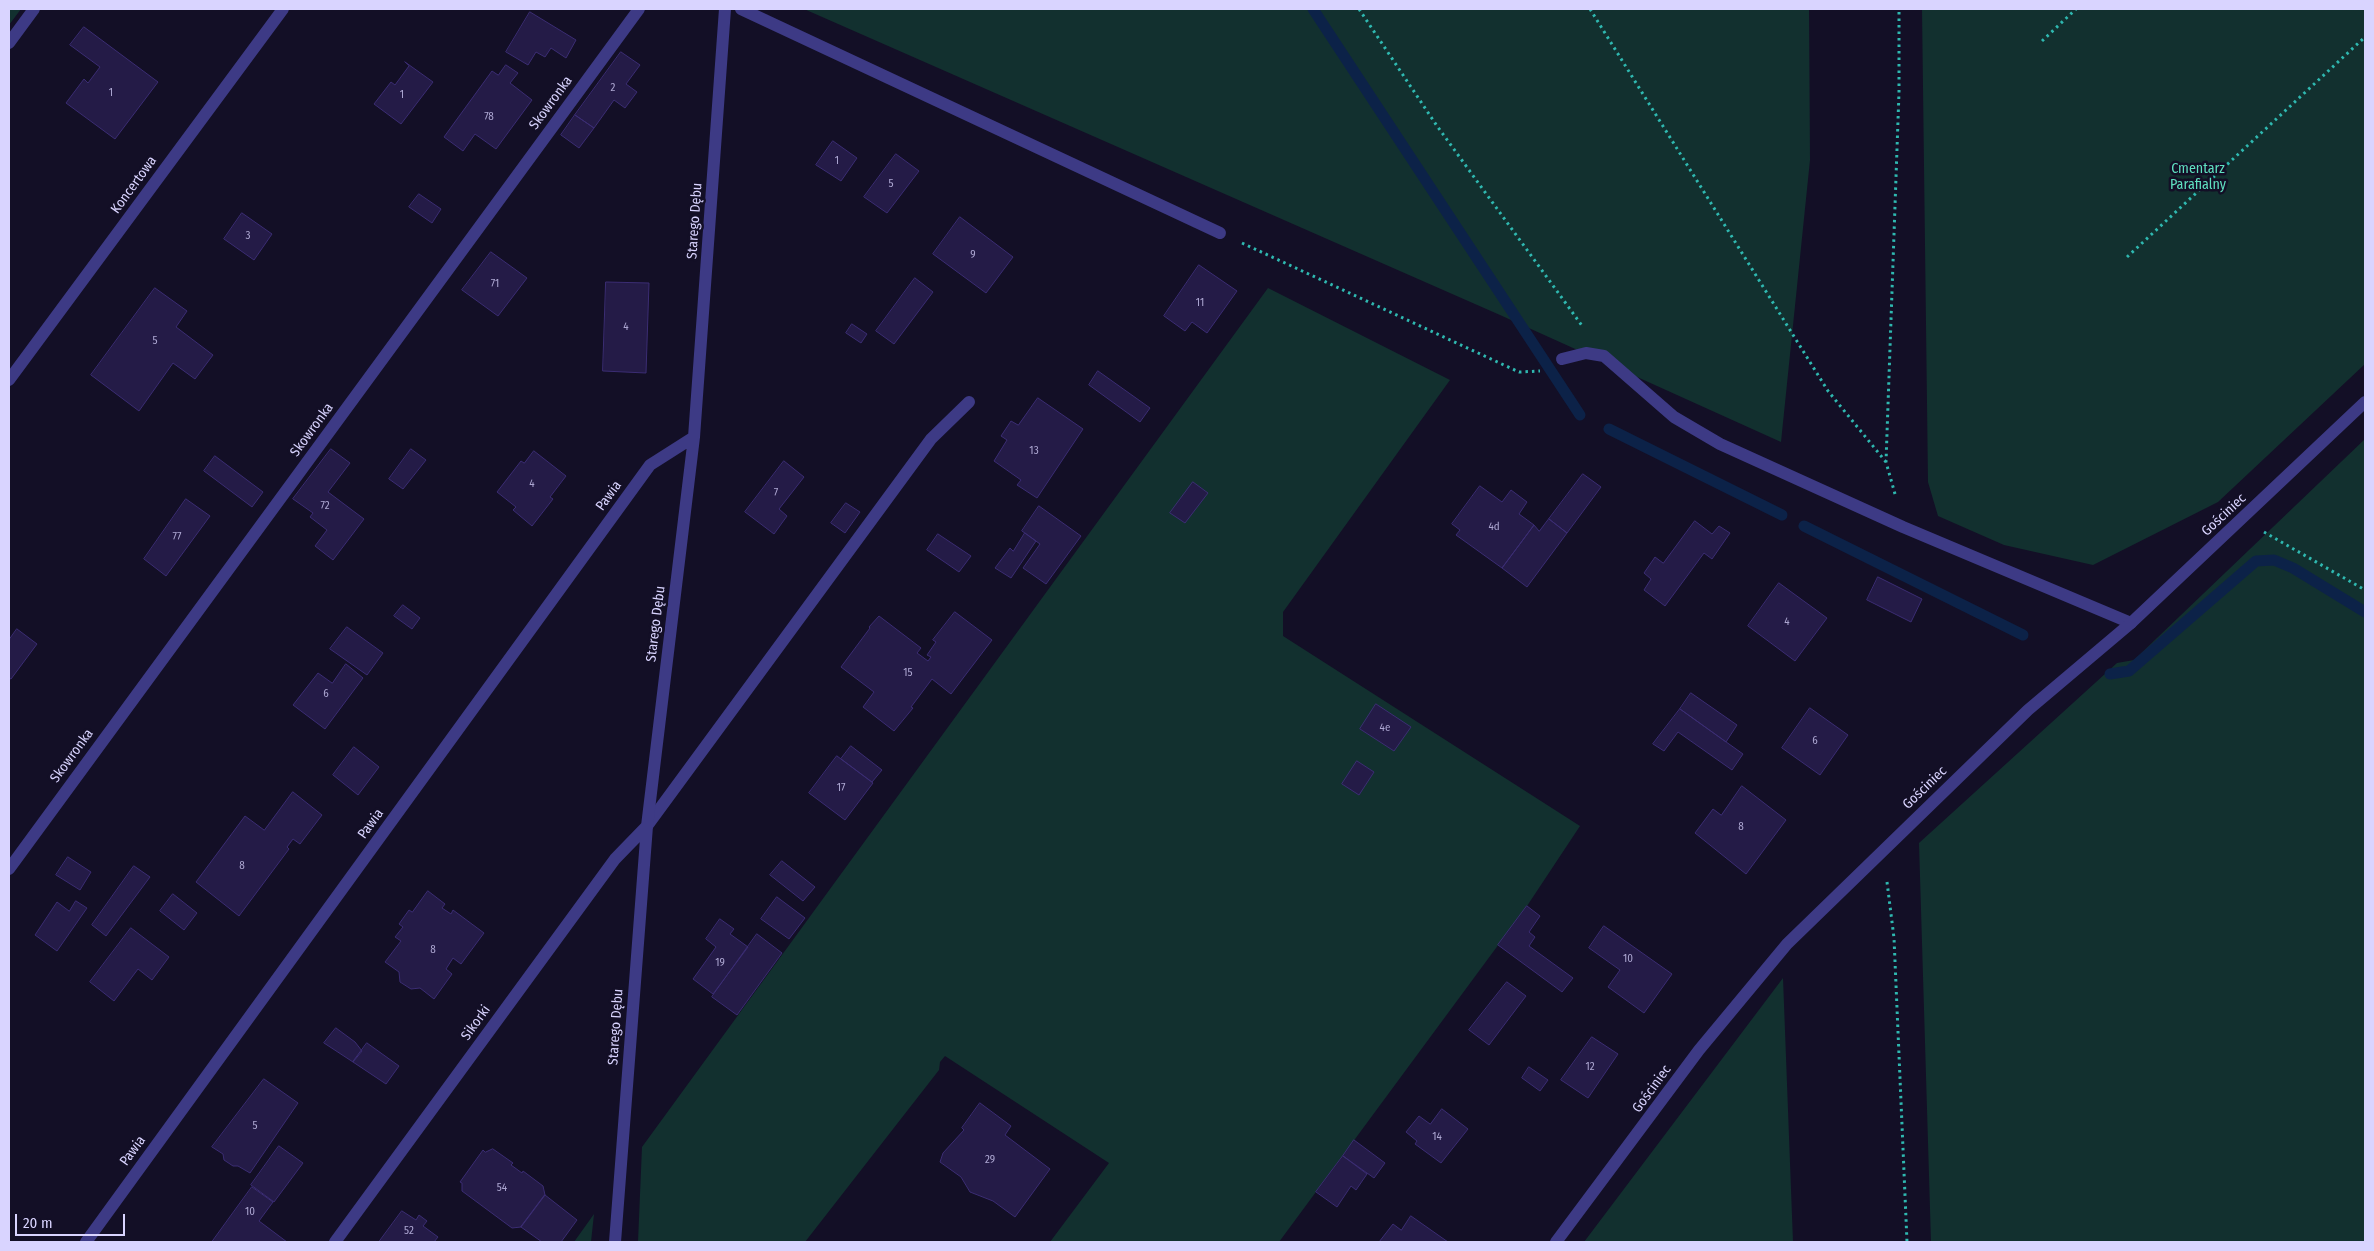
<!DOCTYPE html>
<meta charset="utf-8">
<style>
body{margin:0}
#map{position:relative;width:2374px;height:1251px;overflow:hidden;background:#130f26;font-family:"Fira Sans Condensed",sans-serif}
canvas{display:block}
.frame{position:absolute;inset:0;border:10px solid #d9d4ff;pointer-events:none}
.scale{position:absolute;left:15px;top:1214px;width:110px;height:22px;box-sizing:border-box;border:2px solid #d9d4ff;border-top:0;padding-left:6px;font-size:15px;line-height:18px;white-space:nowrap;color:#d9d4ff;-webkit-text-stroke:4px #130f26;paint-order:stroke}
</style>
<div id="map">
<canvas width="2374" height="1251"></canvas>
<div class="frame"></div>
<div class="scale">20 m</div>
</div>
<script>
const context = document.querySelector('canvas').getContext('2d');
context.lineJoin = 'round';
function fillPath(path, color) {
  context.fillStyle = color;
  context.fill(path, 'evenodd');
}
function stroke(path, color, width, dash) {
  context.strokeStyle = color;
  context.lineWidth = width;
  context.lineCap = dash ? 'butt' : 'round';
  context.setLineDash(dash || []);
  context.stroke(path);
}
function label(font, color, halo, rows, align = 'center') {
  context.font = font + ' "Fira Sans Condensed",sans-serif';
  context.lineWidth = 5;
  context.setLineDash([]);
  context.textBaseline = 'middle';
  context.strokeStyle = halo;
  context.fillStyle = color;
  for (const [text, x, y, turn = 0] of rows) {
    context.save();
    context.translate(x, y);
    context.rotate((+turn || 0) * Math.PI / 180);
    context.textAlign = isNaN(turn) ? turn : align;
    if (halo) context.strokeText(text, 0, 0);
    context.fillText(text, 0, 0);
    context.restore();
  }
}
const green = new Path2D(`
 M9,9H21L9,25Z
 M804,9H1809L1810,160L1781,442L1500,315Z
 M1922,9H2365V364L2218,502L2093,565L2004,545L1938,516L1928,482Z
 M1268,288L1450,380L1283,612V636L1580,826L1527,906L1279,1242H1050L1109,1163L945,1056L940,1062L939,1070L805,1242H638L642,1147Z
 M2365,439V1242H1931L1919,843L2117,663L2134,660Z
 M1783,978L1793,1242H1584Z
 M594,1214L591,1242H574Z`);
const stream = new Path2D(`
 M1313,9L1580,415
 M1609,429L1782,515
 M1804,526L2023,635
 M2110,674L2129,671L2256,561L2274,560L2293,568L2365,612`);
const building = new Path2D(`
 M530,12L576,40L566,58L551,48L545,57L536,52L528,65L506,52Z
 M84,27L158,82L115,139L66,103L84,79L88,83L100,67L70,45Z
 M621,52L640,65L626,84L637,92L625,108L614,100L594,128L575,115Z
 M405,62L433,82L401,124L374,104L391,82L395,85L409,66Z
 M506,65L518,73L510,83L532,100L496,149L475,134L463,151L444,137L492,71L498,75Z
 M575,115L594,128L579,148L561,135Z
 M833,141L857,158L841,181L816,165Z
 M896,154L919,171L887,213L864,197Z
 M419,194L441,209L432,223L409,207Z
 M242,213L272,234L254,260L224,239Z
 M960,217L1013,257L986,293L933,254Z
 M491,252L527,278L498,316L462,290Z
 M1199,265L1237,291L1207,333L1192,322L1185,331L1164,316Z
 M915,278L933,292L894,344L876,331Z
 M606,282L649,283L646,373L603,371Z
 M155,288L187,311L176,327L213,355L195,379L173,363L139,411L91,375Z
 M852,324L867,334L861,343L846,333Z
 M1098,371L1150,408L1140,422L1089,385Z
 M1038,398L1083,429L1037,498L1017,485L1021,480L994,461L1007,440L1001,436L1011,421L1018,425Z
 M331,449L350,463L328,492L364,519L333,560L315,546L327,530L310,517L313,513L293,499Z
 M411,449L426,460L403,489L389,479Z
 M534,451L566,476L550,497L553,499L532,526L513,510L516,507L497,492L521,461L524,463Z
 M215,456L263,492L252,507L204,471Z
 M784,461L804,477L779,509L787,516L774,534L745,512Z
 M1583,474L1601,487L1567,533L1549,519Z
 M1193,482L1208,493L1185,523L1170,513Z
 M1480,486L1502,502L1511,490L1527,502L1519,514L1534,525L1502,568L1456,535L1460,530L1452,524Z
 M186,499L210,516L166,576L144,559Z
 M846,503L860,512L845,533L831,523Z
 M1039,506L1081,536L1046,584L1023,568L1040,544L1022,531Z
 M1549,519L1567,533L1527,587L1502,568L1534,525L1539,531Z
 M1695,521L1712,534L1719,526L1730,533L1712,559L1704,553L1665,606L1644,590L1651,579L1644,573L1655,557L1663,563Z
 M1025,533L1036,541L1011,578L995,568L1010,548L1013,551Z
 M938,534L971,556L959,572L927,550Z
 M1878,577L1922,599L1911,622L1867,600Z
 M1779,583L1827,618L1795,661L1748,626Z
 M403,605L420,618L412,629L394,616Z
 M955,612L992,640L951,694L932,679L911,707L913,708L894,731L863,707L874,692L841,667L870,628L869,627L879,616L921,648L917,653L928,661L931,657L927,655L936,642L933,640Z
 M347,627L383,653L367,675L330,649Z
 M17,629L37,644L11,679L9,678V640Z
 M346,664L363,678L325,729L293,705L318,673L332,683Z
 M1691,693L1737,725L1726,742L1680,709Z
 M1376,704L1411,727L1394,751L1360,729Z
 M1810,708L1848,735L1820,775L1782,748Z
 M1680,709L1743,754L1732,770L1678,732L1664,751L1653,744Z
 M851,746L882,770L872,782L841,759Z
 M354,747L379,767L358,795L333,775Z
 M837,756L873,783L845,820L809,793Z
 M1357,761L1374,772L1359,795L1342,784Z
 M1742,786L1786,820L1746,874L1695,833L1713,809L1721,815Z
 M293,792L322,815L300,844L293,839L287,847L289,849L239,916L196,882L245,816L264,830Z
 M68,857L91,872L80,890L56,875Z
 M782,861L815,887L803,901L770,875Z
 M134,866L150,877L106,936L92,925Z
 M428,891L445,904L442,908L451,914L453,910L484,933L461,964L453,958L446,969L452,974L434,999L420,988L411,989L400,982L399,972L385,962L401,941L395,937L403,927L399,924L409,910L412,912Z
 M173,894L197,913L184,930L160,911Z
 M777,897L805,918L789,939L761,919Z
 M76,901L87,908L57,951L35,935L57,902L69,911Z
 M1527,906L1540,916L1529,932L1535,937L1529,946L1573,978L1562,992L1498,945Z
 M720,919L734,929L730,934L748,947L713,994L693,979L716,947L706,939Z
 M1604,926L1672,974L1644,1013L1608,987L1620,970L1589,948Z
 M131,928L169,957L152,980L138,969L114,1001L90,982Z
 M757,934L782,953L737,1015L712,997Z
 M1507,982L1526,996L1489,1045L1469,1030Z
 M336,1028L355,1042L362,1051L353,1062L324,1043Z
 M1592,1037L1618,1054L1588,1098L1561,1080Z
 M367,1043L399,1066L386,1084L353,1062Z
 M1529,1067L1548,1080L1540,1091L1522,1078Z
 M264,1079L298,1103L250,1173L238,1166H233L224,1160L223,1154L212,1147Z
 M980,1103L1011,1126L1005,1135L1050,1169L1015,1217L993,1201L970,1192L961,1177L940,1162L943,1153L964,1130L962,1128Z
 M1442,1109L1468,1129L1441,1163L1415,1144L1417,1141L1406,1132L1419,1116L1430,1124Z
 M1354,1140L1385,1163L1374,1178L1343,1156Z
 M279,1146L303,1163L274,1202L251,1185Z
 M493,1149L513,1163L511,1165L522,1173L523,1171L543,1186L545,1195L521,1227L512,1228L462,1191V1183L460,1182L483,1150L485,1152Z
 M1343,1156L1367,1174L1356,1190L1351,1186L1337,1207L1316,1192Z
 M252,1187L273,1202L259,1221L287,1242H212Z
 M545,1195L577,1220L561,1242H542L521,1227Z
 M402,1211L416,1220L419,1215L427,1221L423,1226L438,1237L434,1242H379Z
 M1411,1216L1448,1242H1379L1393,1224L1401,1230Z`);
const path = new Path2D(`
 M1359,9L1437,126L1583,327
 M1590,9L1828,391L1886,462
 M2042,41L2076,9
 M1242,243L1519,372L1540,371
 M2127,257L2365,37
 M1895,494L1886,462L1899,92V9
 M2264,532L2365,590
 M1887,882L1894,938L1907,1242`);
const service = new Path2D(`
 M741,9L1220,233
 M1562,359L1586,353L1604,356L1674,417L1720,444L1903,527L2131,623
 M647,826L931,439L969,402`);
const minor = new Path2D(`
 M9,43L34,9
 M9,380L283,9
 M9,869L639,9
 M86,1242L650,465L694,437
 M335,1242L615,859L647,826
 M615,1242L647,826L694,437L725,9
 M1556,1242L1699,1050L1787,944L2028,710L2131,623L2365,402`);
const numberNames = [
 ["2",613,88],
 ["1",111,93],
 ["1",402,95],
 ["78",489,117],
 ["1",837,161],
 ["5",891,184],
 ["3",248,236],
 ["9",973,255],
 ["71",495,284],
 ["11",1200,303],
 ["4",626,327],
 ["5",155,341],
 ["13",1034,451],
 ["4",532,484],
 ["7",776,493],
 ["72",325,506],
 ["4d",1494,527],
 ["77",177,537],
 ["4",1787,622],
 ["15",908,673],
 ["6",326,694],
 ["4e",1385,728],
 ["6",1815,741],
 ["17",841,788],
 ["8",1741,827],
 ["8",242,866],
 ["8",433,950],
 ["10",1628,959],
 ["19",720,963],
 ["12",1590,1067],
 ["5",255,1126],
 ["14",1437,1137],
 ["29",990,1160],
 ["54",502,1188],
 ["10",250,1212],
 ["52",409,1231]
];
const streetNames = [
 ["Skowronka",551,103,-54],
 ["Koncertowa",134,185,-54],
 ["Starego Dębu",695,221,-86],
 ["Skowronka",312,430,-54],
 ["Pawia",609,496,-54],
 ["Gościniec",2224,515,-43],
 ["Starego Dębu",656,624,-83],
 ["Skowronka",72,756,-54],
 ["Gościniec",1925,788,-44],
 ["Pawia",371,824,-54],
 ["Sikorki",476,1023,-54],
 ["Starego Dębu",616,1027,-86],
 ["Gościniec",1652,1089,-54],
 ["Pawia",133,1151,-54]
];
const parkNames = [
 ["Cmentarz",2198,169],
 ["Parafialny",2198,185]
];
fillPath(green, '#12302f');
stroke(stream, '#0c2248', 11);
fillPath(building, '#241b47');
stroke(building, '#3b2d73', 1);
stroke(path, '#2fb8b0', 3, [2.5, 4]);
stroke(service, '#3d3a85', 12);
stroke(minor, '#3d3a85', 12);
label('11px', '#aca6d1', null, numberNames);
label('14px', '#d9d4ff', '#130f26', streetNames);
label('14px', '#5fe0c0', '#130f26', parkNames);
</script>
